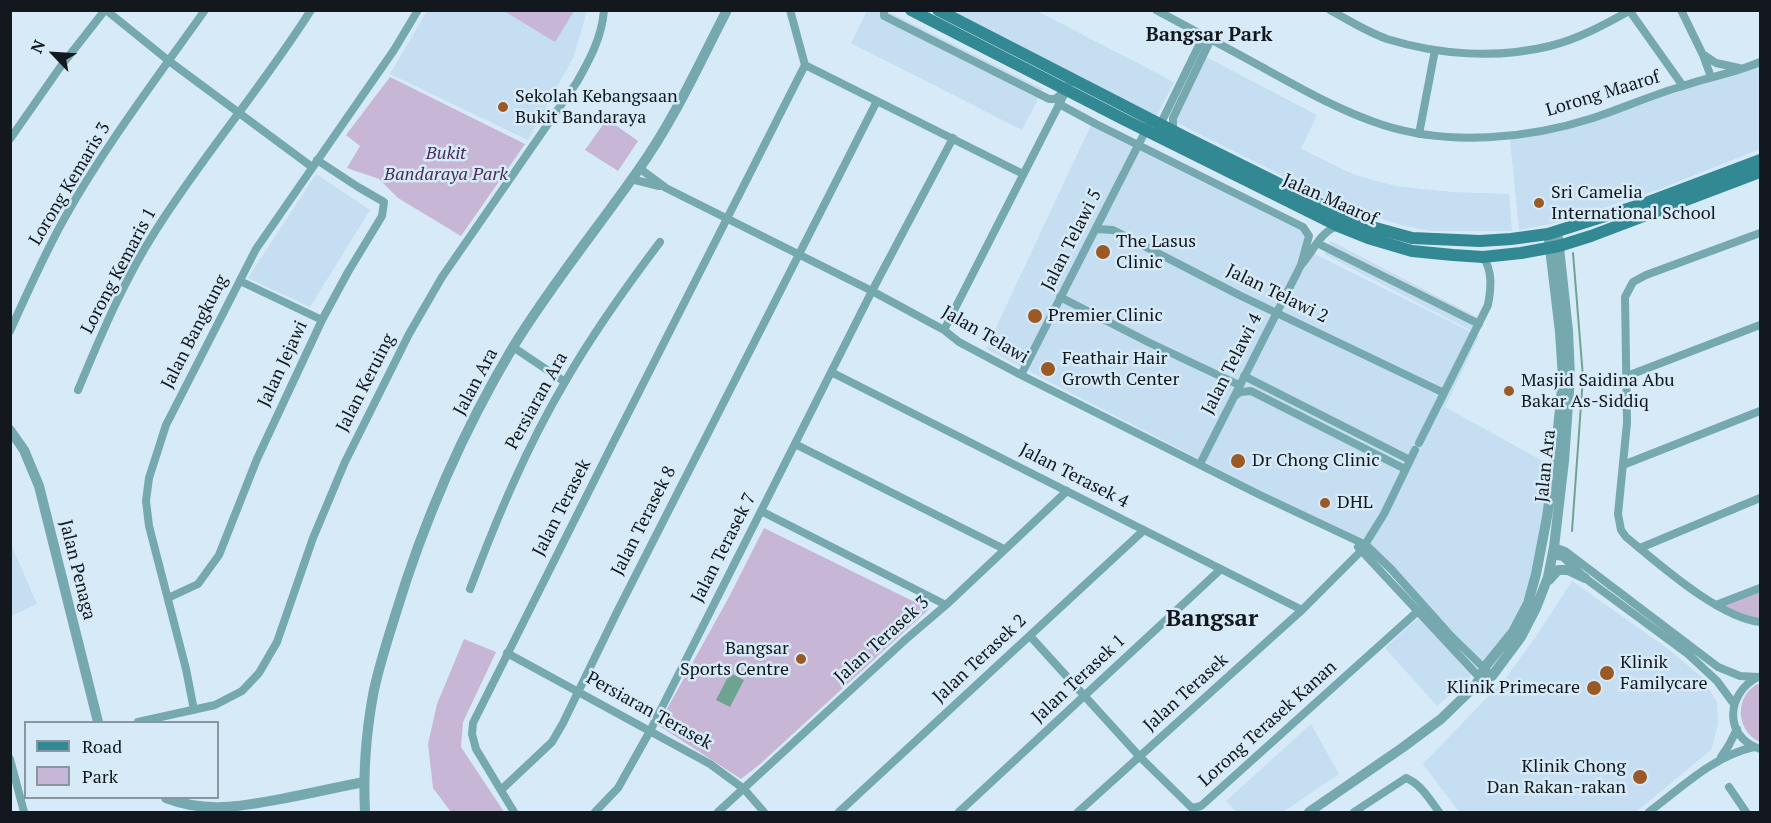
<!DOCTYPE html>
<style>
body{margin:0}
#map{position:relative;width:1771px;height:823px;overflow:hidden;background:#d7eaf8;font-family:"PT Serif",serif}
canvas{display:block}
.frame{position:absolute;inset:0;border:12px solid #12181d;pointer-events:none}
.legend{position:absolute;left:24px;top:721px;width:195px;height:78px;box-sizing:border-box;background:#d7eaf8;border:2px solid #8896a0;margin:0;padding:8px 10px;list-style:none;font-size:18px;color:#12181d}
.legend li{display:flex;align-items:center;gap:12px;height:30px}
.legend b{width:30px;border:2px solid #8896a0}
.north{position:absolute;left:24px;top:24px;width:60px;height:60px;-webkit-text-stroke:4px #d7eaf8;paint-order:stroke;rotate:295deg;font-size:16px;font-weight:700;line-height:24px;text-align:center;color:#12181d}
.north::after{content:'';display:block;margin:auto;width:21px;height:27px;background:#12181d;clip-path:polygon(50% 0,100% 100%,50% 72%,0 100%)}
</style>
<div id="map">
<canvas width="1771" height="823"></canvas>
<div class="frame"></div>
<ul class="legend">
<li><b style="height:8px;background:#328993"></b>Road</li>
<li><b style="height:16px;background:#c8b6d6"></b>Park</li>
</ul>
<div class="north">N</div>
</div>
<script>
const context = document.querySelector('canvas').getContext('2d');
context.lineJoin = 'round';
function fillPath(path, color) {
  context.fillStyle = color;
  context.fill(path, 'evenodd');
}
function stroke(path, color, width, dash) {
  context.strokeStyle = color;
  context.lineWidth = width;
  context.lineCap = dash ? 'butt' : 'round';
  context.setLineDash(dash || []);
  context.stroke(path);
}
function label(font, color, halo, rows, align = 'center') {
  context.font = font + ' "PT Serif",serif';
  context.lineWidth = 5;
  context.setLineDash([]);
  context.textBaseline = 'middle';
  context.strokeStyle = halo;
  context.fillStyle = color;
  for (const [text, x, y, turn = 0] of rows) {
    context.save();
    context.translate(x, y);
    context.rotate((+turn || 0) * Math.PI / 180);
    context.textAlign = isNaN(turn) ? turn : align;
    if (halo) context.strokeText(text, 0, 0);
    context.fillText(text, 0, 0);
    context.restore();
  }
}
const built = new Path2D(`
 M427,11H587L573,58L528,140L390,74Z
 M867,11H887L1043,89L1022,130L851,43Z
 M949,11H1037L1174,82L1156,117Z
 M1206,57L1317,115L1301,149L1355,175L1395,186L1452,192L1509,194L1512,231H1431L1401,225L1343,206L1175,122Z
 M1760,65V149L1660,189L1560,222L1519,230L1510,139L1594,121L1710,81L1747,71Z
 M1091,125L1300,230L1315,254L1479,336L1445,407L1548,464L1539,551L1525,595L1510,628L1494,649L1466,681L1437,706L1385,648L1430,607L1375,550L986,349Z
 M316,174L370,210L310,307L248,278Z
 M1331,241L1479,318L1472,331L1324,254Z
 M11,544L37,604L11,616H10Z
 M1572,581L1667,648L1703,678L1717,702L1718,724L1711,750L1636,812H1459L1423,764L1505,679L1539,632Z
 M1311,724L1339,774L1283,812H1237L1226,801Z`);
const green = new Path2D(`
 M504,11H574L555,42Z
 M390,77L525,144L461,236L398,198L379,179L347,168L360,146L346,135Z
 M607,119L638,141L618,171L585,150Z
 M764,528L929,609L759,765L741,779L658,725L729,597Z
 M1760,590V619L1746,617L1719,605Z
 M464,639L496,652L463,722L461,747L504,812H451L433,788L428,744L437,704Z
 M1760,683V742C1735,731 1734,694 1760,683Z`);
const water = new Path2D(`
 M730,673L744,680L730,707L716,700Z`);
const stream = new Path2D(`
 M1572,531L1583,377L1573,253`);
const minor = new Path2D(`
 M106,10L169,61L312,167
 M884,10V16L1049,99H1055L1063,93
 M1156,10C1191,29 1226,47 1260,66C1300,88 1340,111 1383,125C1449,146 1528,139 1593,118C1623,108 1652,95 1683,86C1708,77 1735,73 1760,62
 M1330,10C1348,20 1367,32 1387,39C1439,55 1497,59 1550,46C1578,39 1604,25 1629,11
 M1629,10L1683,86
 M1681,10L1703,55L1711,77
 M1704,55L1716,63L1739,68
 M805,65L1023,174
 M1059,104L1096,124L1303,227L1309,236L1301,265
 M1159,127L1204,35
 M1173,131V118L1211,39
 M1419,134L1435,50
 M10,139L61,66L105,10
 M639,168L666,188L872,291L944,330L959,342L1021,375L1260,495L1366,545L1391,569L1450,635L1488,672
 M631,179L659,186
 M1096,229L1113,230L1239,295L1444,393
 M1760,233L1646,275L1633,282L1625,297L1627,423L1618,514L1621,530L1626,537C1659,564 1719,618 1760,622
 M1317,243L1479,324
 M240,281L322,320
 M1060,297L1148,342L1239,385
 M944,330L1069,85
 M10,331C27,293 44,255 64,219C105,146 156,79 205,10
 M513,347L565,382
 M831,372L1302,610
 M1021,375L1148,126
 M1244,376L1410,460
 M1627,376L1760,325
 M78,390C101,335 124,280 156,230C204,154 263,86 311,10
 M1234,397L1240,392L1251,391L1405,469
 M1419,443L1488,305C1491,289 1493,271 1483,257
 M795,444L1004,549
 M1200,464L1301,265C1314,251 1319,232 1338,226
 M1623,465L1760,411
 M761,511L946,605
 M1358,547L1480,678
 M1554,547L1565,551L1718,667L1740,676L1758,677
 M1640,548L1760,498
 M1552,555L1563,557L1585,578L1688,654L1717,681L1734,704
 M470,589C497,518 526,448 565,382C593,333 626,287 660,242
 M168,598L198,584L219,555L257,459L322,320L348,272L382,216L384,202L358,187L317,160
 M1716,605L1760,588
 M1030,636L1140,757L1192,808L1201,806L1418,611
 M507,653L710,764L744,789L764,812
 M1758,677C1726,693 1723,737 1760,749
 M194,710L186,669L149,526L146,501L149,478L166,425L256,249L394,50L418,10
 M138,722L215,705L242,691L259,673L277,642L313,538L345,462L409,334L442,277L577,82C590,59 602,37 604,10
 M1721,757L1729,745L1737,729
 M10,759L24,812
 M1729,787L1746,812
 M501,790L552,742L563,723L617,612L877,101
 M514,812L476,749L472,734L473,723L613,443L805,65L790,10
 M595,812L618,788L650,731L872,291L953,138
 M718,812L905,640L946,605L1067,491
 M839,812L1144,530
 M959,812L1221,569
 M1078,812L1302,610L1361,551L1384,514L1415,450
 M1354,812L1406,778C1421,784 1430,800 1439,812
 M1649,812C1681,788 1713,756 1754,747`);
const tertiary = new Path2D(`
 M10,430L24,450L39,486L98,722
 M1549,580L1558,570H1568L1585,578
 M1480,678L1492,676L1521,637L1536,608L1548,577L1554,547L1564,461L1570,377L1568,331L1558,238
 M166,798C207,814 244,806 286,798C312,793 338,787 364,782
 M365,812C363,773 366,734 373,695C378,669 387,642 395,616C423,523 463,431 513,347C551,285 597,229 639,169C674,120 699,64 727,10
 M1309,812L1402,748L1441,719L1474,687L1480,678L1484,668L1513,632L1528,603L1536,574L1547,517L1555,459L1563,378L1560,332L1549,240`);
const secondary = new Path2D(`
 M911,10L1123,119L1338,226L1368,238L1412,251L1453,255L1483,257L1521,253L1559,246L1591,236L1760,172
 M938,10L1185,137L1340,214L1372,227L1412,238L1480,241L1511,239L1548,234L1643,204L1760,160`);
const markers = [
 [503,107,6,"#9b5925"],
 [1539,203,6,"#9b5925"],
 [1103,252,8,"#9b5925"],
 [1035,316,8,"#9b5925"],
 [1048,369,8,"#9b5925"],
 [1509,391,6,"#9b5925"],
 [1238,461,8,"#9b5925"],
 [1325,503,6,"#9b5925"],
 [801,659,6,"#9b5925"],
 [1607,673,8,"#9b5925"],
 [1594,688,8,"#9b5925"],
 [1640,777,8,"#9b5925"]
];
const streetNames = [
 ["Lorong Maarof",1603,94,-17],
 ["Lorong Kemaris 3",70,184,-59],
 ["Jalan Maarof",1330,200,24],
 ["Jalan Telawi 5",1072,240,-63],
 ["Lorong Kemaris 1",119,271,-62],
 ["Jalan Telawi 2",1277,294,26],
 ["Jalan Bangkung",195,332,-63],
 ["Jalan Telawi",985,335,30],
 ["Jalan Jejawi",283,364,-65],
 ["Jalan Telawi 4",1232,364,-63],
 ["Jalan Ara",476,382,-62],
 ["Jalan Keruing",366,383,-63],
 ["Persiaran Ara",537,401,-61],
 ["Jalan Ara",1546,466,-84],
 ["Jalan Terasek 4",1074,476,27],
 ["Jalan Terasek",562,508,-63],
 ["Jalan Terasek 8",644,521,-63],
 ["Jalan Terasek 7",724,548,-63],
 ["Jalan Penaga",77,570,76],
 ["Jalan Terasek 3",882,640,-42],
 ["Jalan Terasek 2",980,659,-43],
 ["Jalan Terasek 1",1079,679,-43],
 ["Jalan Terasek",1186,693,-42],
 ["Persiaran Terasek",649,711,29],
 ["Lorong Terasek Kanan",1268,724,-42]
];
const poiNames = [
 ["Sekolah Kebangsaan",515,97],
 ["Bukit Bandaraya",515,118],
 ["Sri Camelia",1551,193],
 ["International School",1551,214],
 ["The Lasus",1116,242],
 ["Clinic",1116,263],
 ["Premier Clinic",1048,316],
 ["Feathair Hair",1062,359],
 ["Growth Center",1062,380],
 ["Masjid Saidina Abu",1521,381],
 ["Bakar As-Siddiq",1521,402],
 ["Dr Chong Clinic",1252,461],
 ["DHL",1337,503],
 ["Bangsar",789,649,"right"],
 ["Sports Centre",789,670,"right"],
 ["Klinik",1620,663],
 ["Familycare",1620,684],
 ["Klinik Primecare",1580,688,"right"],
 ["Klinik Chong",1626,767,"right"],
 ["Dan Rakan-rakan",1626,788,"right"]
];
const parkNames = [
 ["Bukit",446,154],
 ["Bandaraya Park",446,175]
];
const neighbourhoodNames = [
 ["Bangsar Park",1209,35]
];
const districtNames = [
 ["Bangsar",1212,619]
];
fillPath(built, '#c5def2');
fillPath(green, '#c8b6d6');
fillPath(water, '#6fa391');
stroke(stream, '#6fa391', 2);
stroke(minor, '#75a8af', 8);
stroke(tertiary, '#75a8af', 10);
stroke(secondary, '#328993', 12);
for (const [x, y, r, color] of markers) {
  const dot = new Path2D();
  dot.arc(x, y, r, 0, 2 * Math.PI);
  context.fillStyle = color;
  context.fill(dot);
  stroke(dot, '#d7eaf8', 2);
}
label('18px', '#12181d', '#d7eaf8', streetNames);
label('18px', '#12181d', '#d7eaf8', poiNames, 'left');
label('italic 18px', '#4a2b5d', '#d7eaf8', parkNames);
label('bold 20px', '#12181d', '#d7eaf8', neighbourhoodNames);
label('bold 24px', '#12181d', '#d7eaf8', districtNames);
</script>
